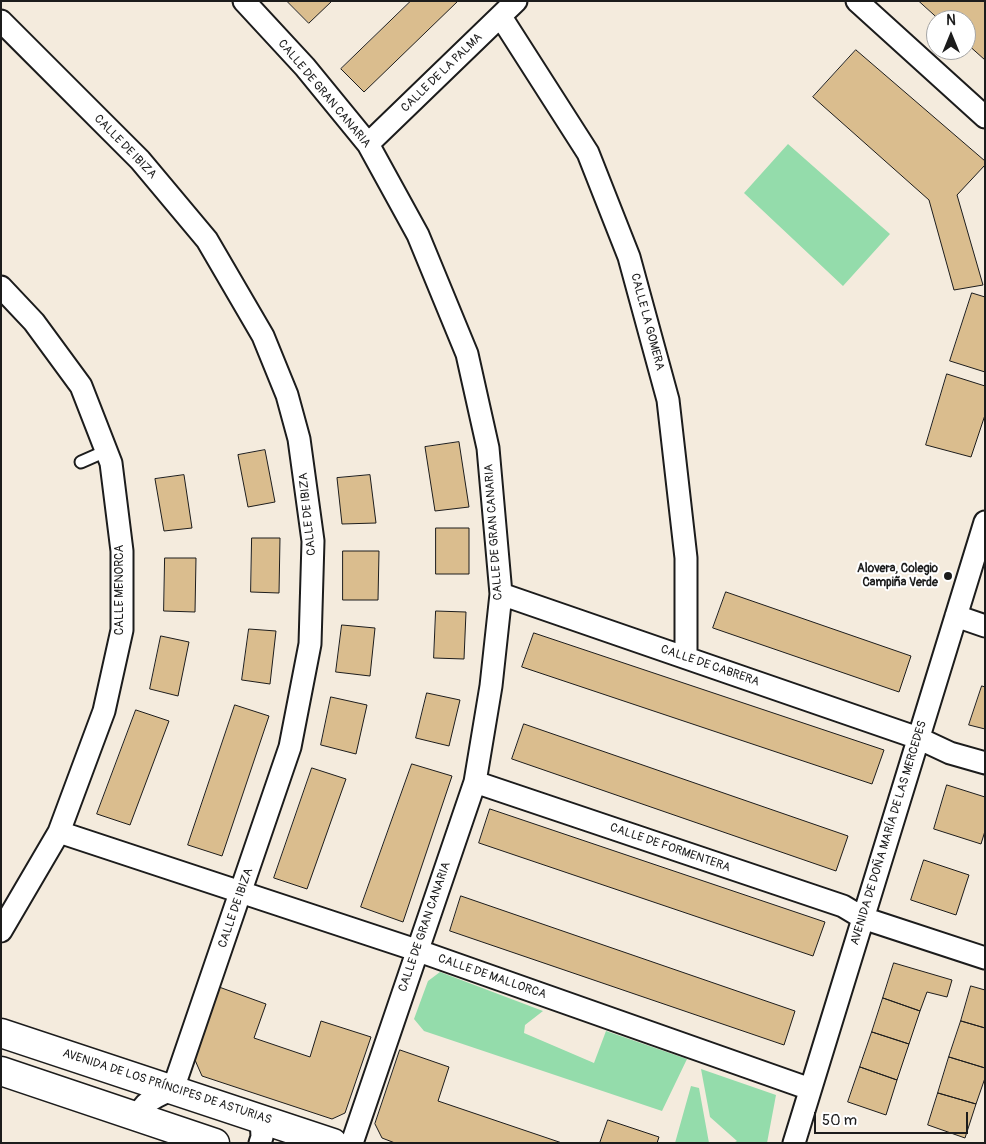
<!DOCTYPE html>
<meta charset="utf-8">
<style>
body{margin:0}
#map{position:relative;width:986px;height:1144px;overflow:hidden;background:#f4ebdd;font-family:Pangolin,sans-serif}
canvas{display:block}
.frame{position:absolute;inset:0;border:2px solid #1c1c1c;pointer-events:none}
.north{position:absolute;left:926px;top:10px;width:50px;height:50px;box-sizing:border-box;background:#fff;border:1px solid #a4a4a4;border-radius:50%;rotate:0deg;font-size:14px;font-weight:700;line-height:20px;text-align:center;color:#1c1c1c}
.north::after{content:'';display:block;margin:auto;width:18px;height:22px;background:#1c1c1c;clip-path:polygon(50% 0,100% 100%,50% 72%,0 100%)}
.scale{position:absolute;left:814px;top:1112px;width:154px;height:22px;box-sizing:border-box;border:2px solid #1c1c1c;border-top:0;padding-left:6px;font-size:15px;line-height:18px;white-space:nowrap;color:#1c1c1c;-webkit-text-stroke:4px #fff;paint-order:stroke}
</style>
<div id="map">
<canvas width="986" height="1144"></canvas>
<div class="frame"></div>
<div class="north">N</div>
<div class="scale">50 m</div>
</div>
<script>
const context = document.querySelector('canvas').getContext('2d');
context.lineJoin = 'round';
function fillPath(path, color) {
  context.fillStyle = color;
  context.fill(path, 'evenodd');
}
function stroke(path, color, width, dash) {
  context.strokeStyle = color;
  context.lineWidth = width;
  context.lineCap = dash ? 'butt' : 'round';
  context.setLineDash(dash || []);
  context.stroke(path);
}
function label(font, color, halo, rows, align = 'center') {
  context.font = font + ' Pangolin,sans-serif';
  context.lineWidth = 4;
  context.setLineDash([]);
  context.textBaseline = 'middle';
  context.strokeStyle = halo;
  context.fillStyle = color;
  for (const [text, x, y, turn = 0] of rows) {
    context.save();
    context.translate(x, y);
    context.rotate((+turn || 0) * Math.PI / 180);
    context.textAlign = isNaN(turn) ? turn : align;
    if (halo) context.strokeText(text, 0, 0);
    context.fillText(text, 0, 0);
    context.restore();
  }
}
const green = new Path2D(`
 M788,144L890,234L843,286L744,193Z
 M440,972L543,1011L525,1025L524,1033L594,1063L606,1031L687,1059L662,1111L424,1031L414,1019L428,981Z
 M701,1069L776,1095L767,1143H733L737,1141L710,1117Z
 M691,1086L699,1088L709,1143H675Z`);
const building = new Path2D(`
 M287,1H332L309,23Z
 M411,1H458L364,92L341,69Z
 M919,1H985V60L966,43V20H940Z
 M856,50L985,161V165L957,195L983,285L954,290L929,200L813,97Z
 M972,293L985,297V372L950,361Z
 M947,374L985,386V415L971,457L926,445Z
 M459,442L469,507L435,511L425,447Z
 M265,450L275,502L248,507L238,455Z
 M184,475L192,528L164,531L155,479Z
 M370,475L376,523L342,524L337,478Z
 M436,528H469V574H436Z
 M252,538H280L279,593L251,592Z
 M343,551H379L378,600H343Z
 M165,558H196L195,612L164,611Z
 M726,592L911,656L899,692L713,628Z
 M436,611L466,612L464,659L434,658Z
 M342,625L375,628L370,676L336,672Z
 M249,629L276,631L270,684L242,680Z
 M534,633L884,750L872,784L522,667Z
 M161,636L189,642L178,696L150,689Z
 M982,686L985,687V729L969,725Z
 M427,693L460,700L449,746L416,738Z
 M331,697L367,705L356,754L321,745Z
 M235,705L269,716L222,856L188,845Z
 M136,710L169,721L130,825L97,814Z
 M524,724L848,836L836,871L512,759Z
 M412,764L452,776L403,922L361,907Z
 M312,768L346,779L307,889L274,878Z
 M947,785L985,797V831L981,844L934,829Z
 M490,809L825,922L813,956L479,843Z
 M924,860L969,875L956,915L911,900Z
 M461,896L795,1011L784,1045L450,931Z
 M894,963L952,980L947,997L927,992L920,1011L883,998Z
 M971,986L985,990V1028L961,1021Z
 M219,987L266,1004L254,1038L310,1057L321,1021L371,1037L345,1113L332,1119L202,1076L195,1060Z
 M883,998L920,1011L909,1044L872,1032Z
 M961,1021L985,1028V1068L949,1057Z
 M872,1032L909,1044L897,1080L860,1067Z
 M400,1050L449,1067L438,1101L562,1143H395L382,1138L375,1124Z
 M949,1057L985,1068V1078L976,1104L938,1093Z
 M860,1067L897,1080L886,1115L848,1102Z
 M938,1093L976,1104L965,1138L928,1125Z
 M608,1120L659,1137L657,1143H600Z`);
const service = new Path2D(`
 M81,462L106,451`);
const minor = new Path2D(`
 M244,1L305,67L368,144L418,235L467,354L488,448L501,594L491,686L475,782L352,1143
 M857,1L985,117
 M501,17L588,153L629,257L668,400L686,558V657
 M1,21L140,160L207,240L263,336L287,395L299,439L313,541L310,644L290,747L173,1089C158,1096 144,1100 138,1117
 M368,144L516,1
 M1,287L34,322L81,386L111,463L122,551V630L104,711L59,832L1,931
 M501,594L918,738L950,753L985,763
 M956,616L985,626
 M475,782L843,906L863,918L985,958
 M59,832L416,950L810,1089
 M260,1143L262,1137L261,1118
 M794,1143L985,522`);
const tertiary = new Path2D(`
 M1,1033L333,1143
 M1,1071L215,1143`);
const markers = [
 [948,576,5,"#1c1c1c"]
];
const streetNames = [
 ["CALLE DE LA PALMA",442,73,-44],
 ["CALLE DE GRAN CANARIA",324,94,50],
 ["CALLE DE IBIZA",125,147,46],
 ["CALLE LA GOMERA",647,322,75],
 ["CALLE DE IBIZA",308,514,-96],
 ["CALLE DE GRAN CANARIA",494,532,-94],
 ["CALLE MENORCA",120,590,-90],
 ["CALLE DE CABRERA",710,666,19],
 ["AVENIDA DE DOÑA MARÍA DE LAS MERCEDES",889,833,-73],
 ["CALLE DE FORMENTERA",670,848,19],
 ["CALLE DE IBIZA",236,908,-71],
 ["CALLE DE GRAN CANARIA",425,927,-71],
 ["CALLE DE MALLORCA",492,977,19],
 ["AVENIDA DE LOS PRÍNCIPES DE ASTURIAS",167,1087,18]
];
const poiNames = [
 ["Alovera, Colegio",938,569],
 ["Campiña Verde",938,583]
];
fillPath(green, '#94dcab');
fillPath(building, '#dabd8e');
stroke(building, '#1c1c1c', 1);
stroke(service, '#1c1c1c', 15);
stroke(minor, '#1c1c1c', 25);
stroke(tertiary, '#1c1c1c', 31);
stroke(service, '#fff', 11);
stroke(minor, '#fff', 21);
stroke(tertiary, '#fff', 28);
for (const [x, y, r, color] of markers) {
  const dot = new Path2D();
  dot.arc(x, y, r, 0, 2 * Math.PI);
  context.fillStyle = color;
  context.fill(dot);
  stroke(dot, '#fff', 2);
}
label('12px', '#1c1c1c', '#fff', streetNames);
label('bold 12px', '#1c1c1c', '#fff', poiNames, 'right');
</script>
